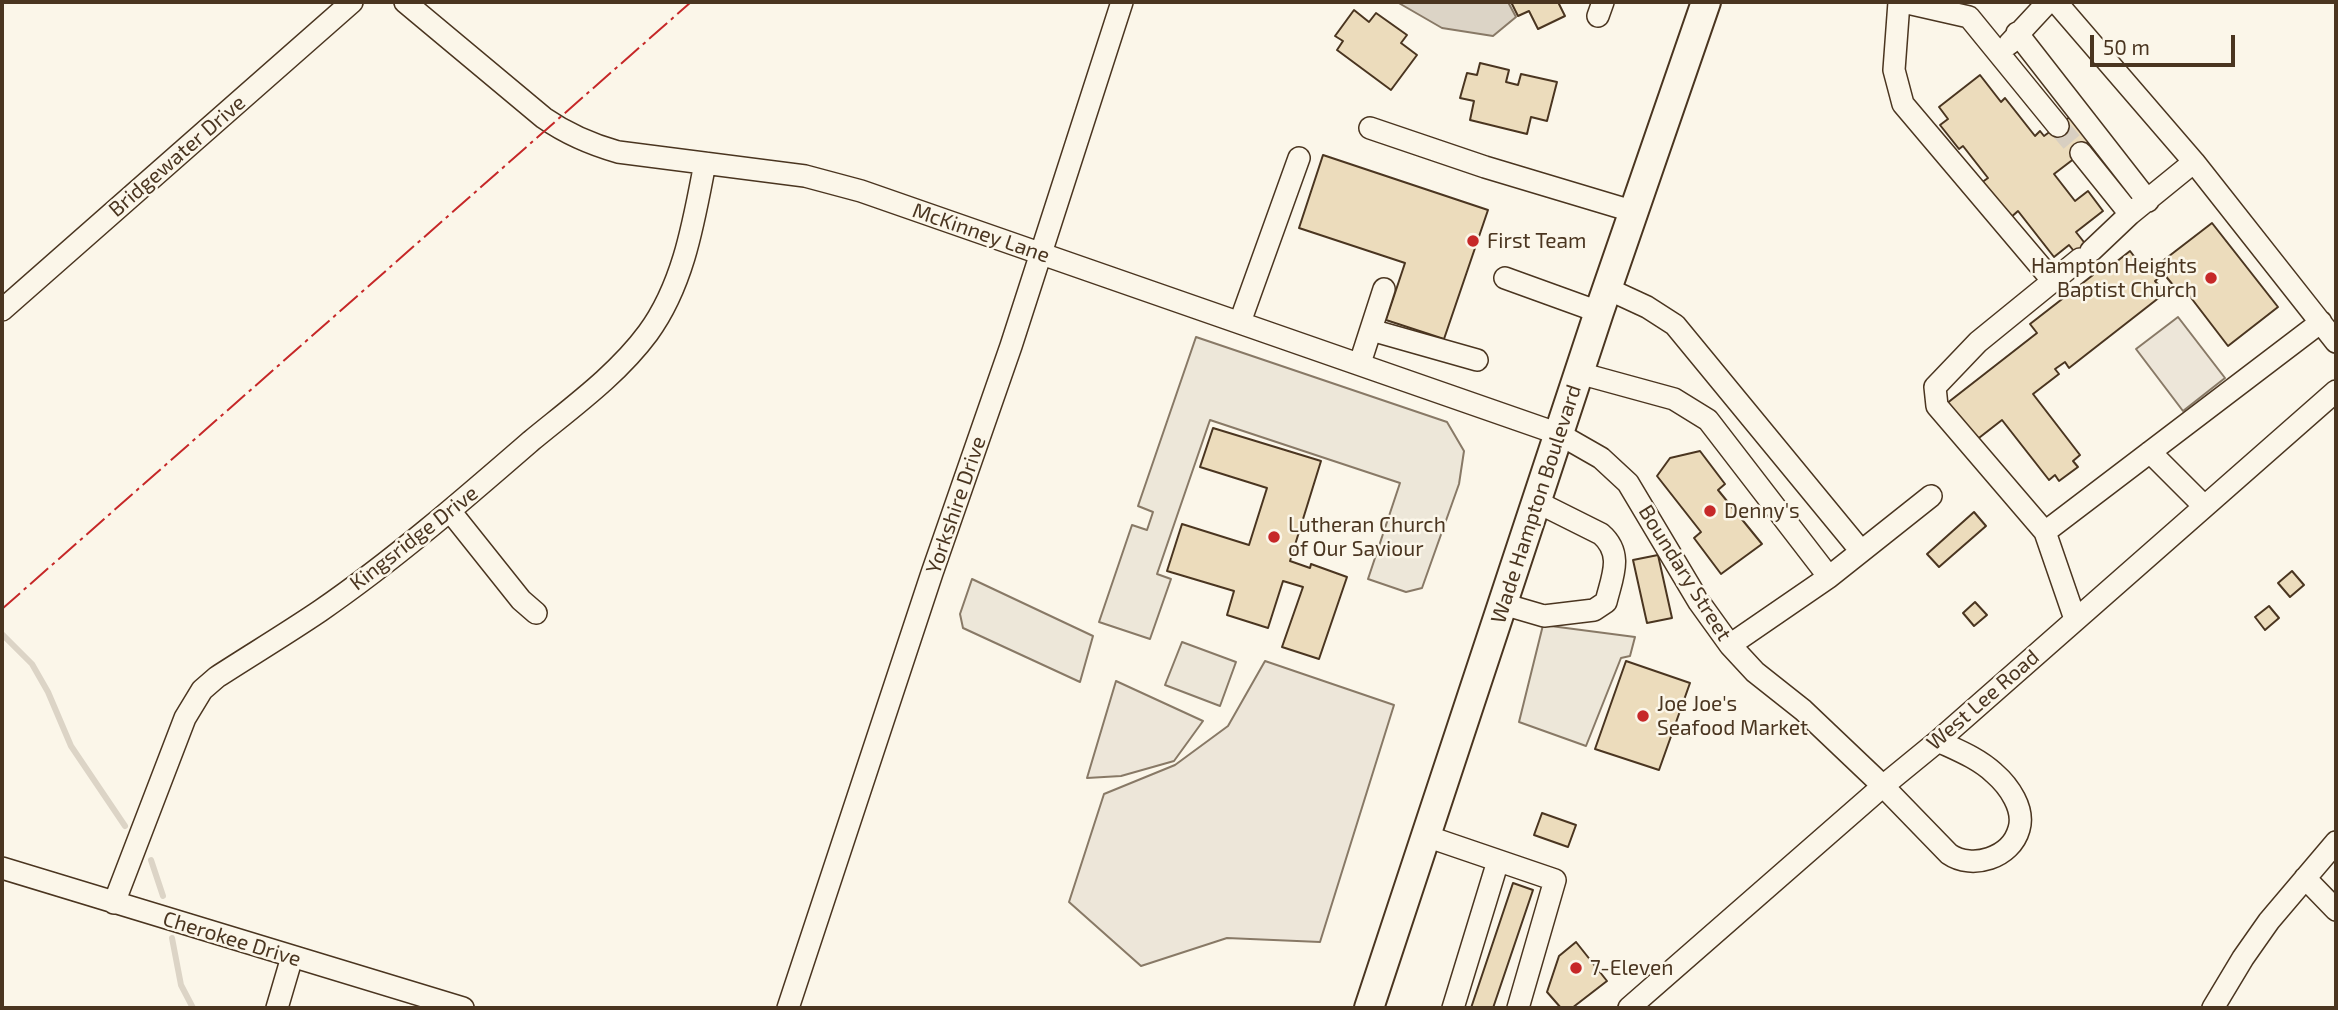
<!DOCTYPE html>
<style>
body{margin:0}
#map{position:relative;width:2338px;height:1010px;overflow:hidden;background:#fbf6e9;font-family:"Exo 2",sans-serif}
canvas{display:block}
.frame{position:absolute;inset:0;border:4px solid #4a3520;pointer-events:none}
.scale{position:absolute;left:2090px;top:35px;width:145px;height:32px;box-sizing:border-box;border:4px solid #4a3520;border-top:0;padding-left:9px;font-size:21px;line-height:24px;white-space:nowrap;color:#4a3520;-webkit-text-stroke:5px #fbf6e9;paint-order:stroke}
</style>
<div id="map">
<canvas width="2338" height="1010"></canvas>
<div class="frame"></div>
<div class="scale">50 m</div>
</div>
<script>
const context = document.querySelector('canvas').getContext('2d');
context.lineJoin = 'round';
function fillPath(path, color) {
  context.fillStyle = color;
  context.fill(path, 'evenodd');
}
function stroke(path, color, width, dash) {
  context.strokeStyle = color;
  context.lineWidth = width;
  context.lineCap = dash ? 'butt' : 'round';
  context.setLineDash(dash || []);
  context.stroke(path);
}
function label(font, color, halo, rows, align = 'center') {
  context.font = font + ' "Exo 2",sans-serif';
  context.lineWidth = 5;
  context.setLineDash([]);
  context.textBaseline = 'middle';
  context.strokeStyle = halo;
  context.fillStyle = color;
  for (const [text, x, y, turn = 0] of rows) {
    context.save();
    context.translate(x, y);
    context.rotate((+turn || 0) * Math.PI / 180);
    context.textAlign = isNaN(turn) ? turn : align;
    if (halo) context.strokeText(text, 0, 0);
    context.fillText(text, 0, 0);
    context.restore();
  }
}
const green = new Path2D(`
 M2178,317L2225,378L2183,411L2136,349Z
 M1265,661L1394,705L1320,942L1227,938L1141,966L1069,902L1104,794L1175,765L1228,726Z
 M1116,681L1203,721L1174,761L1121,776L1087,778Z`);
const parking = new Path2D(`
 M1196,337L1447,422L1464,451L1459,484L1422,588L1406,592L1368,579L1400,483L1210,420L1157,574L1171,579L1150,639L1099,622L1132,525L1147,530L1153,512L1138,506Z
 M972,579L1093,636L1080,682L963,628L960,614Z
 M1543,625L1635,637L1630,656L1621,658L1586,746L1519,722Z
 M1182,642L1236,662L1220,706L1165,685Z`);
const water = new Path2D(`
 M1397,2H1508L1516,17L1493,36L1442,28Z`);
const stream = new Path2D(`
 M2,634L32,664L48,692L71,746L125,826
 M151,860L163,896
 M172,938L181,985L193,1008`);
const building = new Path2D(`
 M1511,2H1558L1565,16L1538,29L1529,11L1518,16Z
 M1354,10L1369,22L1376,13L1407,35L1401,43L1417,55L1391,90L1337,50L1343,41L1335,36Z
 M1480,63L1509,70L1506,82L1518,85L1521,74L1557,82L1547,121L1531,117L1527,134L1470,120L1474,101L1460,98L1467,73L1477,75Z
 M1980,75L2001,102L2005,98L2035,136L2040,131L2044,136L2074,114L2096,142L2054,174L2075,201L2088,191L2103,211L2076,232L2106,270L2130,251L2147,273L2212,223L2278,307L2228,346L2182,286L2177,290L2164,274L2155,281L2165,293L2069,368L2065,362L2055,369L2059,374L2033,394L2080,455L2073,461L2078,467L2059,481L2055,475L2049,480L2002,420L1975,441L1946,404L2037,333L2030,324L2093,275L2069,245L2054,257L2018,211L2009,219L1981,183L1988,178L1963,146L1959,149L1940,125L1948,119L1939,107Z
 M1323,155L1488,210L1444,339L1386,320L1405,263L1299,228Z
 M1213,428L1321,461L1290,561L1310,568L1311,564L1347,577L1319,659L1282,647L1303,587L1283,581L1268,628L1227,615L1234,591L1167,571L1182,524L1249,545L1267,488L1200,467Z
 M1700,451L1725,484L1718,490L1762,544L1721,574L1694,538L1701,532L1657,476L1670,458Z
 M1974,512L1986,526L1939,567L1927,554Z
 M1658,555L1672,618L1647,623L1633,560Z
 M2292,571L2304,585L2290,597L2278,583Z
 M1975,602L1987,615L1974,626L1963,613Z
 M2269,606L2279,618L2265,630L2255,617Z
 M1626,661L1690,683L1659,770L1595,749Z
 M1542,813L1576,825L1568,847L1534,835Z
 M1513,883L1533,890L1493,1008H1471Z
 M1576,942L1607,981L1572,1008H1561L1547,992L1559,956Z`);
const minorTunnel = new Path2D(`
 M2058,126L2081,153`);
const minor = new Path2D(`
 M405,2L544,118C567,134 590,144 618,152L805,176L861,191L1559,434L1601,458L1628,483L1699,602L1730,645L1755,672L1803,710L1883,786L1949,854C1972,870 2011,858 2019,829C2025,809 2009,786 1994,773C1978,758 1957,750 1938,741
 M1899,2L1894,70L1903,104L2052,280
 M1903,2L1969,17L2058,126
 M2056,2L2194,162L2336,342
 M1598,16L1603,2
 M2017,33L2148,201
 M2009,44L2048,2
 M1370,128L1485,167L1635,212
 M2081,153L2130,214
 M2091,251L2130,214L2194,162
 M1505,278L1599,312
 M1608,289L1647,307L1675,325L1861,551
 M2,310L352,2
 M1240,322L1299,158
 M1371,330L1477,360
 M1360,363L1384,289
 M1579,373L1674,399L1708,420L1829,577
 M2150,452L2204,506
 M450,511L521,600L536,613
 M2045,532L2321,322
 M1503,604L1544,616L1594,610L1606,602C1612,577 1624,554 1601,534L1537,502
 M2075,619L2045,532L1937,406L1935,387L1978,342L2080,259
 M1730,645L1829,577L1931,496
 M1426,836L1555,880L1518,1008
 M2,868L463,1008
 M2305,878L2336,910
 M114,903L185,718L202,690L217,677C251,655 286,634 320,611C394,560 463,500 531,441C571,408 617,375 648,333C684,284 694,220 705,163
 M277,1008L292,957
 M788,1008L932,573L1011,346L1122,2
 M1453,1008L1498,861
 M1629,1008L1883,786L1938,741L2336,391
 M2213,1008L2243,958L2269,921L2336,842`);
const major = new Path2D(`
 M1369,1008L1599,312L1706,2`);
const power = new Path2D(`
 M2,609L691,2`);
const markers = [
 [1473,241,7,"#c62828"],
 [2211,278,7,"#c62828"],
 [1710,511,7,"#c62828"],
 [1274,537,7,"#c62828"],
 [1643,716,7,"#c62828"],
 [1576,968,7,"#c62828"]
];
const streetNames = [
 ["Bridgewater Drive",177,156,-41],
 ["McKinney Lane",981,233,19],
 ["Wade Hampton Boulevard",1536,504,-72],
 ["Yorkshire Drive",956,505,-71],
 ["Kingsridge Drive",414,538,-38],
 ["Boundary Street",1685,573,58],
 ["West Lee Road",1983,700,-41],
 ["Cherokee Drive",232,939,17]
];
const poiNames = [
 ["First Team",1487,241],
 ["Hampton Heights",2197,266,"right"],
 ["Baptist Church",2197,290,"right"],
 ["Denny's",1724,511],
 ["Lutheran Church",1288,525],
 ["of Our Saviour",1288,549],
 ["Joe Joe's",1657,704],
 ["Seafood Market",1657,728],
 ["7-Eleven",1590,968]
];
fillPath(green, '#ede6d9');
stroke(green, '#887966', 2);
fillPath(parking, '#ede7d9');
stroke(parking, '#887966', 2);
fillPath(water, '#dcd4c6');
stroke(water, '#887966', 2);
stroke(stream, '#dcd4c6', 6);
fillPath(building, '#ecdcbc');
stroke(building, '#4a3520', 2);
stroke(minorTunnel, '#d8cfc1', 21, [21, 10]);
stroke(minor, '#4a3520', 24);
stroke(major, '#4a3520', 32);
stroke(minor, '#fbf6e9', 21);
stroke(major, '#fbf6e9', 28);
stroke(power, '#c62828', 2, [24, 5, 3.5, 5]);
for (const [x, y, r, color] of markers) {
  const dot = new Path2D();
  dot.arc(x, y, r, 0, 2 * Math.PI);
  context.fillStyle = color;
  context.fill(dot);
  stroke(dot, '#fbf6e9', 2.5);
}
label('21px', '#4a3520', '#fbf6e9', streetNames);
label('21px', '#4a3520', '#fbf6e9', poiNames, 'left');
</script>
